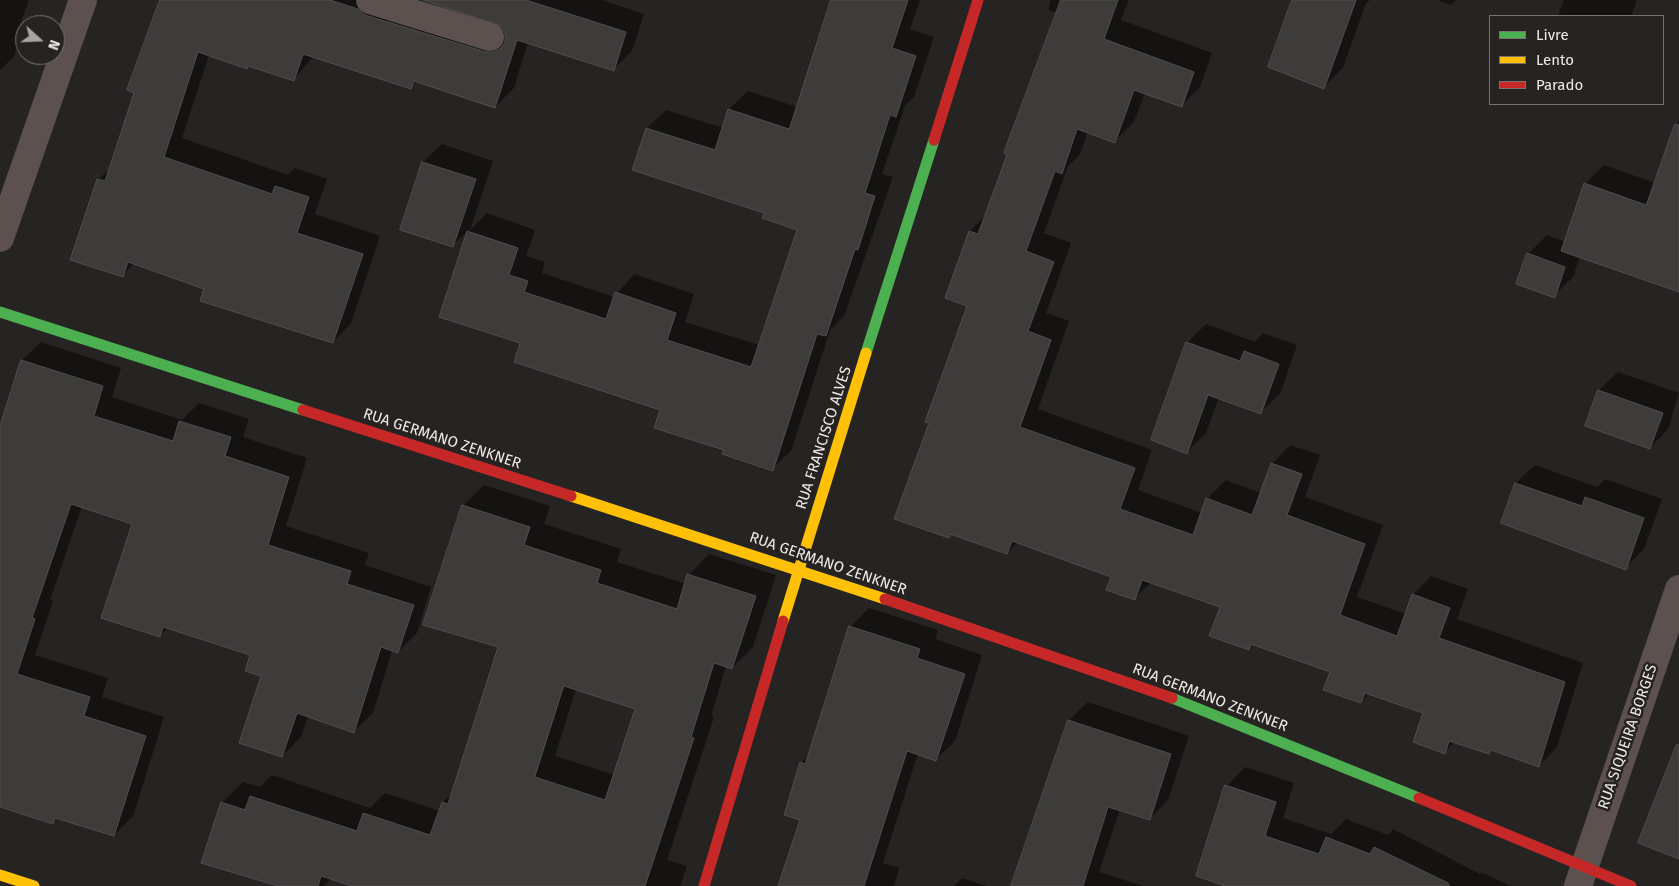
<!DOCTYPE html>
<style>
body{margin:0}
#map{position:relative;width:1679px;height:886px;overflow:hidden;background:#262422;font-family:"Fira Sans",sans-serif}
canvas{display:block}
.legend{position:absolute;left:1489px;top:15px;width:175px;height:90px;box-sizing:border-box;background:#272321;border:1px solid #767371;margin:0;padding:6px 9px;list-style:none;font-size:15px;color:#edeae9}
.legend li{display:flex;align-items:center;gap:10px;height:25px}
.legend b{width:25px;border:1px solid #767371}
.north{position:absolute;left:15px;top:15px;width:50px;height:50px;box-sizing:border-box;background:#272321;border:1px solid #767371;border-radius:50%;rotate:110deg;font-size:14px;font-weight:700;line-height:20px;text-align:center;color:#edeae9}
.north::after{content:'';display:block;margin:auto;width:18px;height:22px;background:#a7a5a3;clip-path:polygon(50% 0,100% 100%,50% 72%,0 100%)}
</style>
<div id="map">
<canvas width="1679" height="886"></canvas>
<ul class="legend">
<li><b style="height:6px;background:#4caf50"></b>Livre</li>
<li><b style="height:6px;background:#ffc107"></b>Lento</li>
<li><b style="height:6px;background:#c62828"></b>Parado</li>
</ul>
<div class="north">N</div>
</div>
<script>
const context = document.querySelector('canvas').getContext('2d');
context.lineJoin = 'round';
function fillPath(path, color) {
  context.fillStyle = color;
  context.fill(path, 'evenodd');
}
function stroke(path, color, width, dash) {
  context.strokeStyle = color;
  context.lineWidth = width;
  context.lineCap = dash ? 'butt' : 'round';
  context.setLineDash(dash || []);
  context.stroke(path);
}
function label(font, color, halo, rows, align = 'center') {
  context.font = font + ' "Fira Sans",sans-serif';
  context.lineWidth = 5;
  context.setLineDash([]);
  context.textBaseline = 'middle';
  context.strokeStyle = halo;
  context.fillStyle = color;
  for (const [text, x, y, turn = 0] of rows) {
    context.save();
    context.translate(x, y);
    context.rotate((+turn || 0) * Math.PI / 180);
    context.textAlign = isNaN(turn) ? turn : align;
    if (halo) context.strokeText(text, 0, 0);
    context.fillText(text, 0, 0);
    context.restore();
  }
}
const shadow = new Path2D(`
 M0,0H29L20,24L25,27L14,56L0,70Z
 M160,0H395L507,35L502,25L427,0H602L644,14L632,51L613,70L528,42L514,88L495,107L417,81L411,87L314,56L294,79L249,65L247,68L209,55L182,138L288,175L295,168L327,179L315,214L380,236L351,323L333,342L206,288L134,263L122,276L98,180L111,167L135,92Z
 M829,0H920L910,29L934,37L914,97L905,106L882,174L893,177L844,316L830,330L791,451L772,469L725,450L662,409L522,343L441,316L469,230L452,246L423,162L442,144L493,161L470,230L487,213L535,230L526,256L545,262L542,273L614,297L634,274L694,294L685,322L759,345L799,229L765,213L647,128L666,110L723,128L729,109L748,91L797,107L832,1Z
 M1051,0H1129L1121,20L1212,53L1200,87L1181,106L1145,93L1134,122L1115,141L1088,131L1080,154L1068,166L1044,233L1071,243L1046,313L1069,321L1038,409L1152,450L1138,490L1202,513L1207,499L1226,480L1261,493L1272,464L1290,445L1320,455L1305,497L1383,525L1357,597L1406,614L1413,595L1431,576L1468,589L1457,619L1583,663L1557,747L1539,766L1493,749L1489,753L1455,742L1444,752L1424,712L1369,693L1361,702L1331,671L1254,643L1248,649L1221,606L1152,582L1135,598L1112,576L1018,542L1007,553L952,533L948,537L931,422L969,305L970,231L987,214L1058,13L1048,10Z
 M1293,0H1370L1366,3L1343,68L1324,87Z
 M1437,0H1456L1451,5Z
 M1564,0H1637L1631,16H1558Z
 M1679,121V291L1580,256L1573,277L1554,296L1528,254L1547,235L1565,242L1585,184L1604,165L1655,183L1676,124Z
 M1206,324L1255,342L1263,333L1297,345L1280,394L1261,412L1219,397L1206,433L1187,452V343Z
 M41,342L121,368L112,397L182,420L199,403L249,419L243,437L307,458L286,526L369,553L365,565L431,587L417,633L398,652L392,650L373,713L354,731L308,716L301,737L282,756L262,675L252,654L168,628L160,635L134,523L82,506L50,600L53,601L35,655L108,678L102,697L164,717L133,816L114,835L58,817L53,823L0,770V430L22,360Z
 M1618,372L1679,393L1668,429L1650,448L1586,425L1599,390Z
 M1535,465L1597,487L1605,479L1662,499L1644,549L1625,568L1516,483Z
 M484,485L550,506L544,524L621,549L617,562L686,584L689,575L709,554L776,575L753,647L732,668L726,666L711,716L714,717L667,860L687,866L680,886H356L332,878L324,886H281L222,803L243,782L260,787L272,775L370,808L385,793L440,811L443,802L453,793L499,647L463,506ZM576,689L636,708L615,775L555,756Z
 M869,608L938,630L935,639L982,655L955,741L936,759L918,753L883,863L899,868L894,886H780L801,819V763L808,756L850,627Z
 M1088,702L1189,736L1168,800L1149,819L1120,809L1099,872L1143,886H1012L1069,720Z
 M1245,767L1294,783L1283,818L1331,834L1346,819L1388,835L1393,829L1480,874L1481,872L1510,886H1229L1227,786Z
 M962,878L986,886H954Z`);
const building = new Path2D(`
 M160,0H330L358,9L365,15L486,52H494L500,49L505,42V33L501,26L423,0H526L626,32L614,71L517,40L495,108L414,81L411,89L303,54L294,81L248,66L247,69L198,52L164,157L272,194L275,186L309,197L297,233L363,254L333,343L200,301L204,289L128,262L123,277L70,260L97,179L105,181L134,93L127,90Z
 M831,0H908L892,48L916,56L896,117L890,115L865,193L875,196L858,250L855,249L826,336L817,334L773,471L722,454L724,450L654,428L660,410L514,362L520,343L439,317L467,231L518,248L509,275L528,281L524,292L606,319L615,292L676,313L667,340L751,367L797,230L762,218L764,213L632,170L646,128L715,150L728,109L789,129Z
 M1061,0H1118L1104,39L1194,72L1182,107L1134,90L1115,143L1077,129L1062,174L1055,171L1026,251L1054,262L1028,331L1051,340L1020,427L1135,468L1120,509L1193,535L1206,498L1252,515L1271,463L1302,474L1287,515L1365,544L1340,615L1397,636L1412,594L1450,608L1439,638L1565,682L1539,767L1491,750L1489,754L1449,741L1445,754L1413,742L1423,713L1365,693L1361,703L1323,690L1330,672L1251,644L1249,650L1209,636L1220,607L1142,580L1135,600L1106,590L1111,577L1012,541L1007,554L950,534L949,538L894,519L929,423L925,422L967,306L945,298L969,231L978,234L1007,155L1004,153Z
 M1292,0H1356L1324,89L1268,67Z
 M1675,124L1679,125V292L1561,251L1584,183L1646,205Z
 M422,162L476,179L453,247L400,230Z
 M1527,253L1565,267L1555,298L1516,284Z
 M1186,342L1240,361L1244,351L1279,364L1261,414L1208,395L1187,454L1151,440Z
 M21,360L103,386L94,416L173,441L179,421L231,437L225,456L289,477L268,545L351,571L347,584L414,605L398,653L381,647L354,733L297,713L282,757L239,743L261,676L245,671L250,655L163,627L160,637L101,618L132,524L71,504L32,618L35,619L17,674L90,697L84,716L146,736L114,836L55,818L53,824L0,807V426Z
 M1598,390L1663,413L1650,449L1585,426Z
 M1515,483L1582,506L1585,497L1644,518L1626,570L1501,523Z
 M462,505L530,527L524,545L601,570L597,583L677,609L687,574L756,596L732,669L714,663L691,737L694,738L645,886H352L321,876L318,886H278L201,863L221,802L245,810L250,796L357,831L363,813L430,835L442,802L448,804L498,647L423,625ZM564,686L635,709L605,800L535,777Z
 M849,626L920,649L917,658L965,674L936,761L907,751L864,886H778L800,820L784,815L800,762L805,764Z
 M1068,720L1171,754L1150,820L1108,807L1083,886H1011Z
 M1677,744L1679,745V859L1638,843Z
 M1225,785L1276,802L1265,836L1319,854L1326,837L1370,854L1374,847L1448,883L1449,886H1225L1196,876Z`);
const street = new Path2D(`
 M370,0L490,37
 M0,238L83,0
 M1578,886L1679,589`);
const fast = new Path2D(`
 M0,312L303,410
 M866,353L934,140
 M1172,698L1419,798`);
const slow = new Path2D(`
 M571,496L885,599
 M783,621L866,353
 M0,875L34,886`);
const jam = new Path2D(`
 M934,140L978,0
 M303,410L571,496
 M885,599L1172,698
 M1419,798L1631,886
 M704,886L783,621`);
const streetNames = [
 ["RUA FRANCISCO ALVES",824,438,-72],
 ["RUA GERMANO ZENKNER",442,439,18],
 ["RUA GERMANO ZENKNER",828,564,19],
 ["RUA GERMANO ZENKNER",1210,698,21],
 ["RUA SIQUEIRA BORGES",1628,737,-71]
];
fillPath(shadow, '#0007');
fillPath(building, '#3e3c3b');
stroke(building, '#504e4d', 1);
stroke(street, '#5c514f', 28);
stroke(fast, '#4caf50', 11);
stroke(slow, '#ffc107', 11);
stroke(jam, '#c62828', 11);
label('15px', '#edeae9', '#272321', streetNames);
</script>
